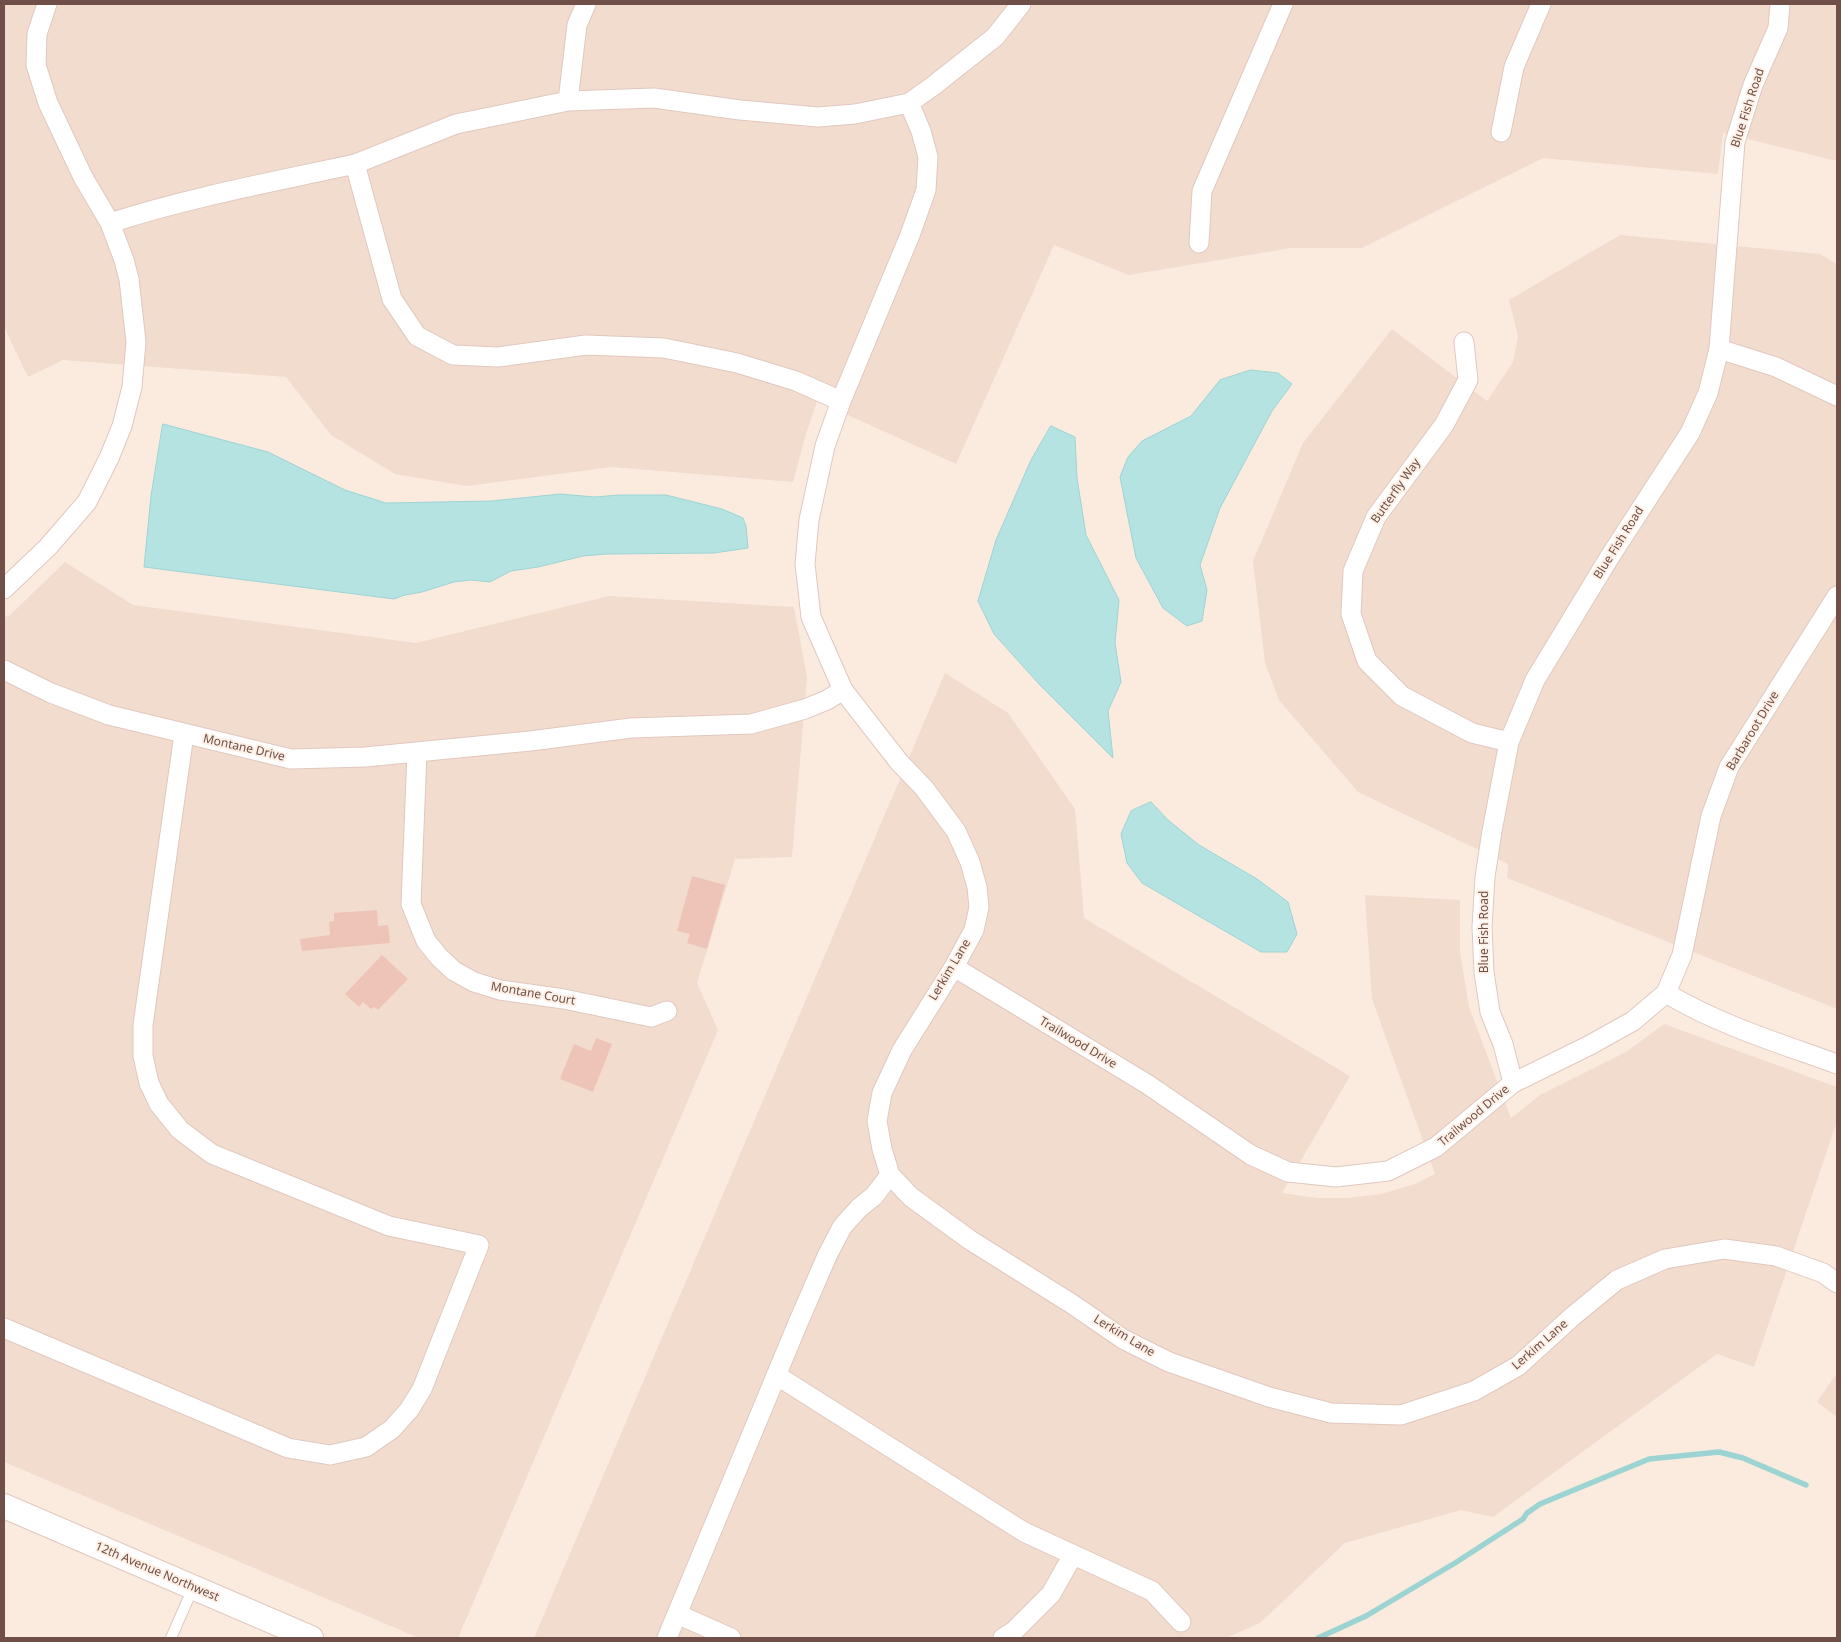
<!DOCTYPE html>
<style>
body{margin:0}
#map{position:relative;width:1841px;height:1642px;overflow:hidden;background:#fbebdf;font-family:"Noto Sans",sans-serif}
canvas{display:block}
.frame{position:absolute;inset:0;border:5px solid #704f48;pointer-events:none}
</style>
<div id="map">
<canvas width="1841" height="1642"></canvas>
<div class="frame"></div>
</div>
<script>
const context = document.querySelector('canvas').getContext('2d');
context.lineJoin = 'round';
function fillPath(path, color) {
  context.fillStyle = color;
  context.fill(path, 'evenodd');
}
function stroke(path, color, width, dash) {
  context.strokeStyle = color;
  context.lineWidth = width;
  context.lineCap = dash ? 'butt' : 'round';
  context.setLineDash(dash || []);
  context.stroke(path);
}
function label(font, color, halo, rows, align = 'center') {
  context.font = font + ' "Noto Sans",sans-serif';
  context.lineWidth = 4;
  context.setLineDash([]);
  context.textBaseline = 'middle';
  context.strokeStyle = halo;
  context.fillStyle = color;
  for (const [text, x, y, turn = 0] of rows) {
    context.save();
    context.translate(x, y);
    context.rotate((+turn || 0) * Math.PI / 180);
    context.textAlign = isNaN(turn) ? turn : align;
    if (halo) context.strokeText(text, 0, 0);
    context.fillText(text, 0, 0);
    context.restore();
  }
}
const residential = new Path2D(`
 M4,4H1837V161L1723,133L1718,174L1543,158L1362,248H1291L1129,275L1054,245L956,464L817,401L806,434L793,482L612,467L467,486L395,474L331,435L286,377L63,360L28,377L4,327Z
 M1620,235L1820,254L1837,264V1009L1507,878L1508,864L1358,792L1279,700L1265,663L1253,561L1303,443L1392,329L1487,401L1513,362L1518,336L1509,300Z
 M65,562L133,605L416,643L609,596L794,607L807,677L792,857L735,859L697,983L718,1030L458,1638H419L4,1462V615L8,617Z
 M945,673L1008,713L1075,809L1084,918L1350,1076L1282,1193L1317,1198H1348L1381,1194L1415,1184L1435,1174L1372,999L1365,895L1460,900V952L1469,1007L1511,1118L1540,1095L1626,1052L1664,1024L1837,1087V1121L1754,1367L1717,1354L1493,1517L1461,1510L1345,1543L1260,1623L1226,1638H534Z
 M1837,1373V1417L1817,1402Z`);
const water = new Path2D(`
 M1251,370L1278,373L1292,384L1272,411L1220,508L1200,565L1207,590L1202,621L1187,626L1163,608L1136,558L1120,477L1128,457L1142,441L1191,416L1220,380Z
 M163,424L268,452L345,490L386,503L492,501L560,494L595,497L619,495H666L722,509L743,518L746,526L748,548L714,553L606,554L583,556L538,567L511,571L490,582L471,580L454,582L422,592L405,595L394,599L144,567L151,496Z
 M1051,426L1075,437L1077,478L1086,535L1119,600L1115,643L1121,682L1108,711L1113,758L1039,684L994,634L978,601L996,540L1031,460Z
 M1151,802L1168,820L1199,845L1257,879L1288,902L1297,934L1287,952H1261L1142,883L1127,863L1121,834L1131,811Z`);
const stream = new Path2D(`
 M1318,1638L1366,1616L1455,1563L1523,1519L1527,1513L1540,1504L1649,1459L1719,1452L1743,1458L1806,1485`);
const building = new Path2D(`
 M692,876L725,885L707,949L687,943L690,934L677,931Z
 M377,910L378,926L388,925L390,943L302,951L300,939L330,935L329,922L334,921V913Z
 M382,955L408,979L378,1010L374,1007L371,1009L363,1002L359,1007L345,994Z
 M596,1038L612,1044L593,1092L560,1079L574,1044L591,1051Z`);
const service = new Path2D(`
 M171,1638L193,1588`);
const minor = new Path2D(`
 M568,101L577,25L586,4
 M1501,132L1514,67L1541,4
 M355,164L456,124L568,101L654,98L740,110L818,117L855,114L909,103L933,86L995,37L1021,4
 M110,223C190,197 273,182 355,164L392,299L417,336L453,355L498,357L586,345L664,348L737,363L796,381L841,401L825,446L809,520L805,564L811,617L843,690
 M1199,243L1202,191L1283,4
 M1464,342L1468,380L1444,425L1376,517L1353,571L1351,614L1367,661L1402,696L1472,733L1509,742
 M1719,349L1776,367L1837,396
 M841,401L910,235L926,190L928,157L921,131L909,103
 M4,589L48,547L87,502L109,458L122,426L132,387L136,342L129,279L124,260L110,223L83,177L48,103L36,65L37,34L47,4
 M4,670L51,693L109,715L291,759L365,757L530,741L631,728L751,724L805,709L827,700L843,690L899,762L924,788L956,831L970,862L977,887L979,907L974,930L954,967L902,1050L882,1093L877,1121L882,1149L890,1175L911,1197L970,1240L1072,1304L1123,1339L1169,1362L1269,1397L1331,1413L1401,1415L1474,1391L1518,1366L1573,1316L1617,1280L1665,1259L1724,1249L1776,1256L1823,1273L1837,1283
 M417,752L411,904L426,941L439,957L454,971L474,982L500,990L564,999L651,1017L667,1011
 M954,967L1147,1084L1251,1155L1288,1172L1336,1177L1388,1171L1436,1147L1513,1083L1590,1045L1633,1021L1666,993C1719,1025 1779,1043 1837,1064
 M1666,993L1682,955L1711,816L1729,767L1837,596
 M1513,1083L1503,1044L1490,1012L1484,972L1482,927L1485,877L1492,831L1509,742L1535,680L1609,558L1690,433L1708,393L1719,349L1735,142L1753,85L1778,28L1780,4
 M4,1328L288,1448L330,1455L366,1447L392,1429L409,1410L422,1389L479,1245L389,1226L212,1154L180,1130L159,1104L149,1083L143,1056V1025L184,734
 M776,1375L1024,1532L1152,1591L1181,1622
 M677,1614L731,1638
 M667,1638L798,1323L827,1256L842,1227L859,1208L874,1196L890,1175
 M1003,1638L1014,1631L1051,1594L1073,1555`);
const tertiary = new Path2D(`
 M4,1506L311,1638`);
const streetNames = [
 ["Blue Fish Road",1748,108,-72],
 ["Butterfly Way",1396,491,-55],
 ["Blue Fish Road",1619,543,-58],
 ["Barbaroot Drive",1753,731,-59],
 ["Montane Drive",244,748,13],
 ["Blue Fish Road",1485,932,-90],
 ["Lerkim Lane",950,970,-59],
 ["Montane Court",533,994,10],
 ["Trailwood Drive",1078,1043,31],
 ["Trailwood Drive",1474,1116,-40],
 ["Lerkim Lane",1124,1336,31],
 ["Lerkim Lane",1540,1345,-41],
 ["12th Avenue Northwest",157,1572,23]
];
fillPath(residential, '#f2dcce');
fillPath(water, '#b5e3e2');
stroke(water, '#9cd4d3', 1);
stroke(stream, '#9cd4d3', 5.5);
fillPath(building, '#efc4b8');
stroke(service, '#e0c8bf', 12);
stroke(minor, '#e0c8bf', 21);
stroke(tertiary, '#e0c8bf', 26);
stroke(service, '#fff', 10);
stroke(minor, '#fff', 19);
stroke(tertiary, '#fff', 24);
label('12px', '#704f48', '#fef0e5', streetNames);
</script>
